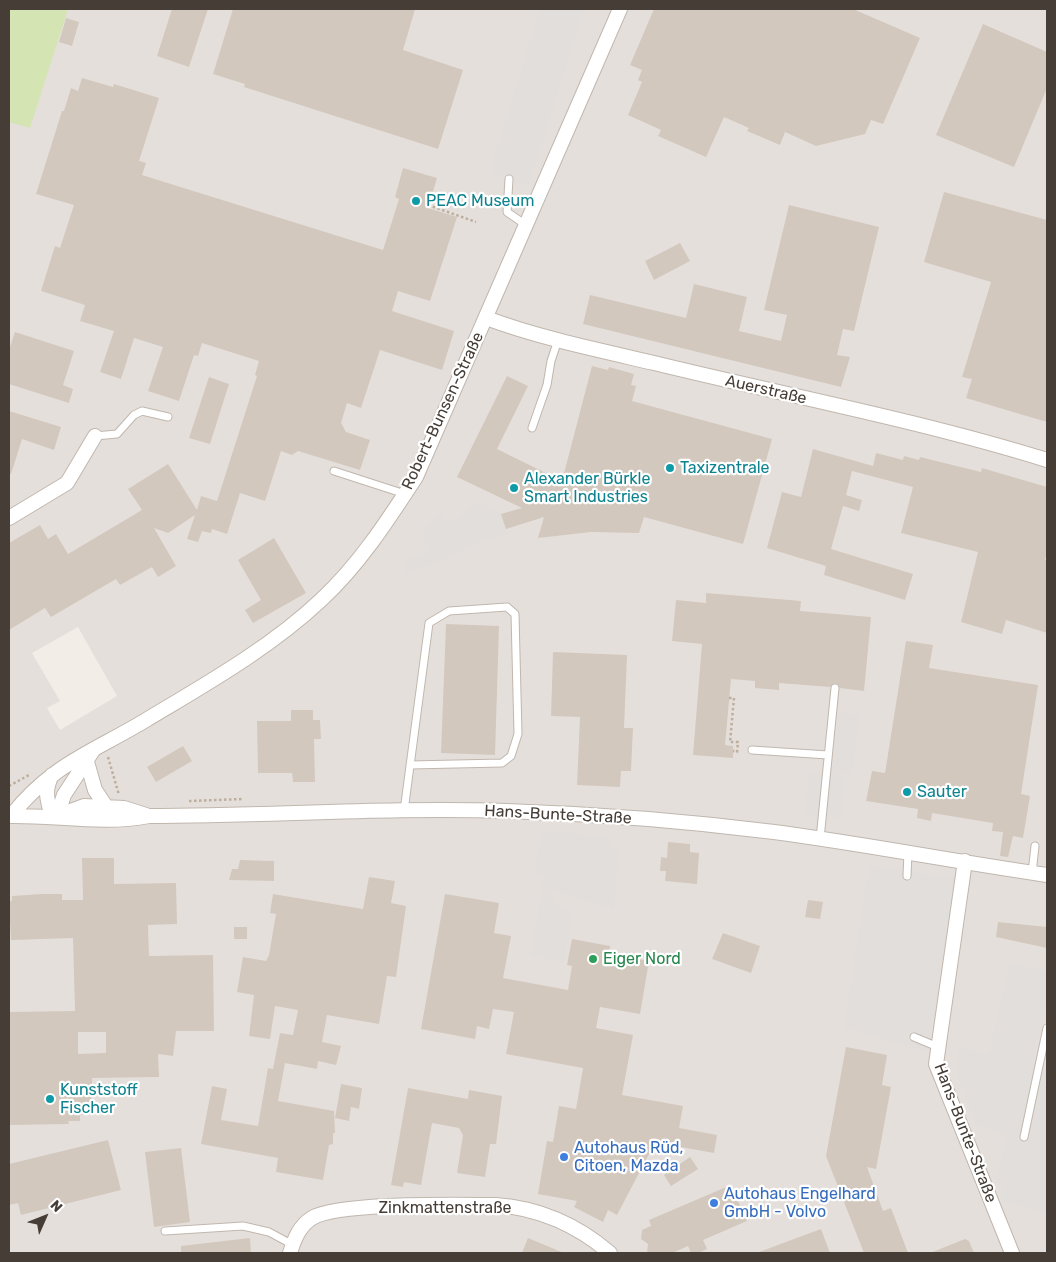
<!DOCTYPE html>
<meta charset="utf-8">
<style>
body{margin:0}
#map{position:relative;width:1056px;height:1262px;overflow:hidden;background:#f2ede7;font-family:Rubik,sans-serif}
canvas{display:block}
.frame{position:absolute;inset:0;border:10px solid #453d36;pointer-events:none}
.north{position:absolute;left:20px;top:1192px;width:50px;height:50px;-webkit-text-stroke:4px #fff;paint-order:stroke;rotate:46deg;font-size:14px;font-weight:700;line-height:20px;text-align:center;color:#453d36}
.north::after{content:'';display:block;margin:auto;width:18px;height:22px;background:#453d36;clip-path:polygon(50% 0,100% 100%,50% 72%,0 100%)}
</style>
<div id="map">
<canvas width="1056" height="1262"></canvas>
<div class="frame"></div>
<div class="north">N</div>
</div>
<script>
const context = document.querySelector('canvas').getContext('2d');
context.lineJoin = 'round';
function fillPath(path, color) {
  context.fillStyle = color;
  context.fill(path, 'evenodd');
}
function stroke(path, color, width, dash) {
  context.strokeStyle = color;
  context.lineWidth = width;
  context.lineCap = dash ? 'butt' : 'round';
  context.setLineDash(dash || []);
  context.stroke(path);
}
function label(font, color, halo, rows, align = 'center') {
  context.font = font + ' Rubik,sans-serif';
  context.lineWidth = 4.5;
  context.setLineDash([]);
  context.textBaseline = 'middle';
  context.strokeStyle = halo;
  context.fillStyle = color;
  for (const [text, x, y, turn = 0] of rows) {
    context.save();
    context.translate(x, y);
    context.rotate((+turn || 0) * Math.PI / 180);
    context.textAlign = isNaN(turn) ? turn : align;
    if (halo) context.strokeText(text, 0, 0);
    context.fillText(text, 0, 0);
    context.restore();
  }
}
const industrial = new Path2D(`
 M9,9H1047V1253H9ZM78,627L117,696L60,730L47,708L60,701L32,653Z`);
const green = new Path2D(`
 M9,9H68L30,128L9,122Z`);
const parking = new Path2D(`
 M540,9H584L529,185L489,173Z
 M480,502L499,510L508,534L482,541L407,575L403,561L429,551L422,532L439,512L448,523Z
 M839,712L860,715L852,774L831,772Z
 M809,772L846,775L842,818L805,815Z
 M541,830L609,837V847L619,848L614,910L553,890L555,904L573,912L564,963L531,955L544,877L535,873Z
 M869,865L955,878L928,1053L844,1027Z
 M1009,964L1047,971V994L1033,1067L1047,1071V1213L1000,1201L1003,1187L995,1184L1006,1135L975,1124L956,1073L959,1047L989,1053Z`);
const building = new Path2D(`
 M172,9H208L189,67L157,56Z
 M233,9H415L403,50L463,70L438,149L244,87L245,84L213,74Z
 M654,9H853L920,38L883,124L871,120L865,134L816,146L785,132L780,145L747,131L749,128L724,117L706,157L658,136L661,130L628,115L642,82L638,80L642,70L630,65Z
 M66,18L79,22L72,46L59,42Z
 M983,24L1047,52V88L1014,167L936,135Z
 M82,78L113,87L114,84L159,98L139,161L146,163L142,175L383,250L399,199L395,197L403,168L437,178L428,208L457,217L430,301L398,291L392,311L454,331L442,370L380,350L361,408L347,403L341,423L346,432L370,440L360,470L298,451L292,455L281,451L265,501L240,493L227,534L212,529L211,533L202,531L198,542L187,539L195,515L168,533L154,528L176,566L158,577L152,567L120,585L116,579L51,617L45,608L9,630V543L40,525L48,539L56,534L68,554L142,510L128,489L168,464L197,510L201,496L217,501L257,376L255,375L259,361L202,343L198,356L194,355L179,401L148,391L163,347L134,338L121,379L100,372L114,331L80,321L85,305L41,291L55,246L60,248L74,205L36,194L62,111H64L71,88L78,91Z
 M944,192L1047,220V422L966,398L972,379L962,377L991,282L924,262Z
 M789,205L879,227L854,331L843,329L837,355L850,357L841,387L583,324L590,295L686,318L694,284L747,297L739,331L781,341L787,315L764,310Z
 M680,243L690,261L654,280L645,261Z
 M15,332L74,351L63,385L73,389L69,403L9,384V350Z
 M592,366L608,370L609,367L634,374L631,385L636,386L632,401L772,439L743,544L644,517L639,533L591,532L538,538L544,517L506,529L501,514L522,508L457,477L507,376L528,386L497,449L562,481Z
 M209,377L229,384L210,444L189,438Z
 M9,411L61,427L54,450L22,439L11,474H9Z
 M813,449L873,466L876,453L903,460L904,456L919,460L920,457L981,472L982,468L1047,487V551L1045,560L1047,561V633L1006,620L1002,634L961,622L978,552L901,533L913,487L852,471L846,495L862,500L859,511L843,506L831,549L913,574L905,600L824,575L826,566L767,548L782,492L801,497Z
 M274,538L306,593L253,623L245,610L261,600L238,560Z
 M706,593L801,601L800,611L871,617L864,691L840,688L835,683L830,687L779,683V690L755,688V681L731,679L725,745L733,746V758L693,755L702,644L672,641L676,600L706,603Z
 M446,624L499,626L495,755L441,753Z
 M906,641L933,645L929,668L1038,685L1021,794L1030,796L1023,838L1013,836L1008,857L1000,856L1003,832L992,831L993,823L932,813L931,821L917,818L918,809L866,801L872,771L885,773Z
 M553,652L627,655L624,728H633L631,771H621L620,787L577,785L580,717L551,716Z
 M291,710H313V720H320L321,739H314L315,782H293L292,773H258L257,721H291Z
 M183,746L192,761L156,782L147,767Z
 M668,842L690,844V852L699,853L697,884L665,881L666,871H660L661,857L667,858Z
 M82,858H114V884L176,883L177,924L148,925L149,956L213,955L214,1031H176L173,1056L158,1054L159,1077L92,1078V1115H80V1121H68L69,1124L9,1125V1012L75,1011L73,938L11,940L9,901H12V896L41,894H62V900H83ZM78,1032H106V1053L78,1054Z
 M240,860L274,861V881L229,880L232,869H238Z
 M369,877L395,881L391,903L406,906L396,977L387,976L379,1024L327,1015L322,1042L341,1046L336,1065L318,1061L317,1069L285,1063L278,1101L334,1111L335,1133H333V1144L329,1145L323,1180L276,1172L278,1158L201,1144L212,1086L227,1089L221,1120L258,1126L268,1068L273,1069L280,1033L293,1035L298,1010L275,1006L270,1039L249,1036L254,995L237,992L243,957L266,961L269,955L276,914L270,913L273,894L363,909Z
 M445,894L499,903L494,933L511,936L503,978L568,990L572,966L567,965L572,939L610,946L609,954L649,961L640,1014L600,1007L596,1028L633,1035L622,1095L683,1106L679,1128L717,1135L714,1153L664,1144L660,1153L652,1148L617,1215L608,1210L603,1222L574,1207L577,1201L538,1194L547,1141L553,1142L559,1106L576,1109L583,1068L506,1054L514,1012L493,1009L489,1029L477,1026L475,1039L421,1029Z
 M808,900L823,902L820,919L805,917Z
 M998,922L1047,927V948L996,937Z
 M234,927H247V939H234Z
 M723,933L760,946L751,973L712,959Z
 M846,1047L887,1055L882,1085L891,1087L876,1169L867,1167L883,1211L891,1208L908,1253H864L826,1156Z
 M341,1084L362,1088L359,1109L351,1107L349,1121L335,1118Z
 M408,1088L468,1099L469,1090L502,1096L496,1144H490L485,1177L457,1173L463,1135L459,1128L432,1123L421,1185L404,1182L403,1187L391,1185Z
 M108,1140L121,1190L21,1215L18,1203L9,1205V1164Z
 M181,1148L190,1222L154,1227L145,1152Z
 M690,1157L698,1169L671,1186L664,1175Z
 M731,1185L747,1221L703,1240L707,1249L698,1253H691L688,1246L672,1253H647L648,1244L641,1239L642,1230L651,1226L649,1220Z
 M821,1229L830,1253H759V1252Z
 M250,1238L251,1253H181V1246Z
 M528,1238L564,1253H522Z
 M965,1239L969,1241L974,1253H930Z`);
const path = new Path2D(`
 M428,205L476,222
 M729,698H734L730,742H738L737,752L733,751
 M108,757L119,795
 M9,786L29,775
 M189,801L243,799`);
const service = new Path2D(`
 M509,179L507,212L526,225
 M532,428L547,385L551,361L558,340
 M95,436L117,434L134,415L142,411L168,417
 M334,471L405,494
 M752,750L828,755
 M404,811L429,623L449,611L507,607L515,614L518,734L511,756L502,763L410,765
 M820,839L835,688
 M1032,873L1035,846
 M907,876L908,852
 M914,1037L938,1047
 M1024,1137L1047,1028
 M165,1231L243,1226L269,1232L293,1245`);
const minor = new Path2D(`
 M486,318C540,338 598,350 654,363C785,395 918,420 1047,460
 M9,518L67,483L95,436
 M87,762L95,790L107,808
 M9,816C56,815 102,825 149,816C268,816 388,807 507,811C596,814 686,821 774,832C865,844 956,862 1047,875
 M11,816C52,764 93,752 146,720C206,684 270,648 321,600C359,565 388,520 416,477L620,9
 M52,816C47,800 44,790 52,775
 M57,816L84,806L124,808L146,815
 M57,816L64,795L94,749
 M965,861L936,1064L1012,1253
 M290,1253C294,1240 299,1226 312,1218C338,1202 459,1205 496,1205C539,1208 577,1225 610,1253`);
const markers = [
 [416,201,5,"#0f9aa8"],
 [670,468,5,"#0f9aa8"],
 [514,488,5,"#0f9aa8"],
 [907,792,5,"#0f9aa8"],
 [593,959,5,"#2e9e5b"],
 [50,1099,5,"#0f9aa8"],
 [564,1157,5,"#3f7fe0"],
 [714,1203,5,"#3f7fe0"]
];
const cultureNames = [
 ["PEAC Museum",426,201],
 ["Taxizentrale",680,468],
 ["Alexander Bürkle",524,479],
 ["Smart Industries",524,497],
 ["Sauter",917,792],
 ["Kunststoff",60,1090],
 ["Fischer",60,1108]
];
const streetNames = [
 ["Auerstraße",766,390,13],
 ["Robert-Bunsen-Straße",443,411,-65],
 ["Hans-Bunte-Straße",558,815,3],
 ["Hans-Bunte-Straße",965,1133,69],
 ["Zinkmattenstraße",445,1208]
];
const leisureNames = [
 ["Eiger Nord",603,959]
];
const shopNames = [
 ["Autohaus Rüd,",574,1148],
 ["Citoen, Mazda",574,1166],
 ["Autohaus Engelhard",724,1194],
 ["GmbH - Volvo",724,1212]
];
fillPath(industrial, '#e5dfdc');
fillPath(green, '#d4e4b2');
fillPath(parking, '#e1dedc');
fillPath(building, '#d3c8bd');
stroke(service, '#c0b7ad', 9);
stroke(minor, '#c0b7ad', 16);
stroke(path, '#beae9c', 2.5, [2.5, 2.5]);
stroke(service, '#fff', 7);
stroke(minor, '#fff', 14);
for (const [x, y, r, color] of markers) {
  const dot = new Path2D();
  dot.arc(x, y, r, 0, 2 * Math.PI);
  context.fillStyle = color;
  context.fill(dot);
  stroke(dot, '#fff', 2);
}
label('16px', '#0d838f', '#fff', cultureNames, 'left');
label('16px', '#453d36', '#fff', streetNames);
label('16px', '#27864d', '#fff', leisureNames, 'left');
label('16px', '#366cbe', '#fff', shopNames, 'left');
</script>
